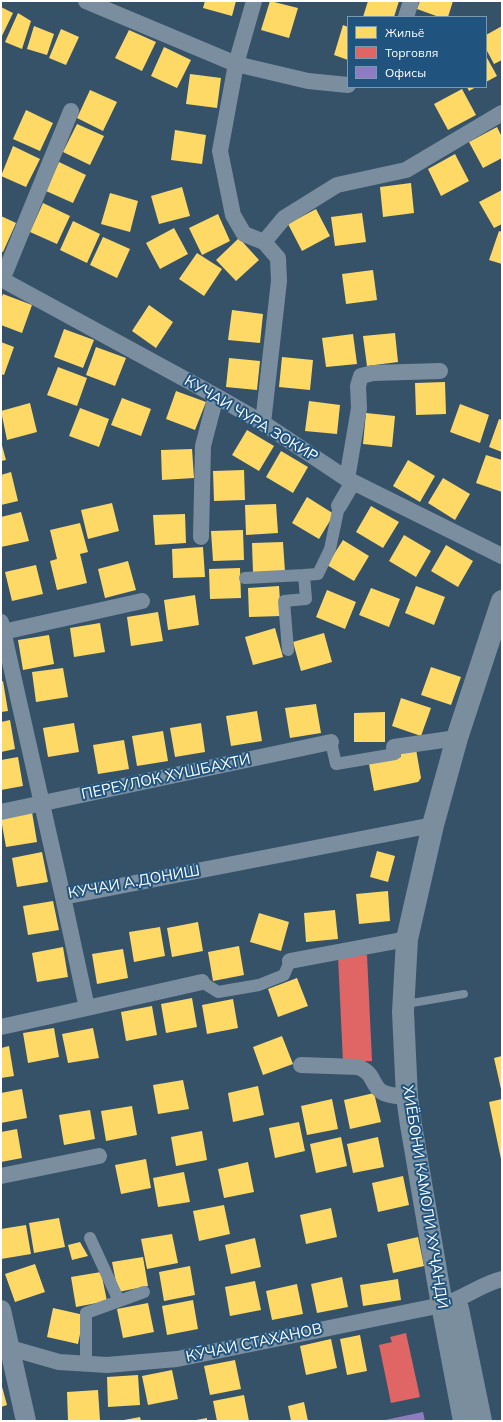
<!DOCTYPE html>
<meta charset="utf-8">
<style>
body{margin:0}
#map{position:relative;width:503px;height:1422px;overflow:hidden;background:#365268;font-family:Mulish,sans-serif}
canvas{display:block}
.frame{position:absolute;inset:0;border:2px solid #fff;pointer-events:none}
.legend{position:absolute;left:347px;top:16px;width:140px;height:72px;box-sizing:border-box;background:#20547e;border:1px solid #7998b2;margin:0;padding:5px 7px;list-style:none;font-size:12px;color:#fff}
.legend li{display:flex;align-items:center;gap:8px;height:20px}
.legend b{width:20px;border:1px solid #7998b2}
</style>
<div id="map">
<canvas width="503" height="1422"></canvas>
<div class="frame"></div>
<ul class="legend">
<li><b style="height:11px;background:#ffd966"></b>Жильё</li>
<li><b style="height:11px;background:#e06666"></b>Торговля</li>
<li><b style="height:11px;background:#8e7cc3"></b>Офисы</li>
</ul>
</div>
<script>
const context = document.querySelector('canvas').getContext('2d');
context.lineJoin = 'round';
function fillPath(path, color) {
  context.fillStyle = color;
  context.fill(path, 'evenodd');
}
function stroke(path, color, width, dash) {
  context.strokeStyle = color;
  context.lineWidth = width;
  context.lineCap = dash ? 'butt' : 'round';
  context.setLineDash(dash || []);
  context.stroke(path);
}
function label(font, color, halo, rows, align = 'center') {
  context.font = font + ' Mulish,sans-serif';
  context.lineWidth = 4;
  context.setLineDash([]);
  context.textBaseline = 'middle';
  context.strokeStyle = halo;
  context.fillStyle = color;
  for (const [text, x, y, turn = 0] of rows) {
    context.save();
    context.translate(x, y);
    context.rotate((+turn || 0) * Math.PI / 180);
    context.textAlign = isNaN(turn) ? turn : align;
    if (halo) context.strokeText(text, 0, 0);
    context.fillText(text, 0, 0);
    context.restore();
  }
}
const homes = new Path2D(`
 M205,1H236L232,16L203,8Z
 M270,1L298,8L289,38L261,30Z
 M368,1H399L394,17H363Z
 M420,1H453L448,17H439L417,9Z
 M1,7L13,13L1,38Z
 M18,13L31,21L22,49L5,42Z
 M343,25L348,27V60L334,55Z
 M34,26L54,34L47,55L27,49Z
 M502,26V60L494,64L486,49V35Z
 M61,29L79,37L66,65L49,58Z
 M129,30L156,42L142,71L115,58Z
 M164,47L191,60L177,88L151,76Z
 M486,56L497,76L486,82Z
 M190,74L221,78L217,108L186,104Z
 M467,87H476L469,91Z
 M462,89L476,115L448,130L434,104Z
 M90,90L117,102L103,131L77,118Z
 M26,110L53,123L40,151L13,139Z
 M77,124L104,136L90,165L63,152Z
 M497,127L502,137V158L483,168L469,142Z
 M175,130L206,135L202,164L171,160Z
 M13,146L40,159L26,187L1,176Z
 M455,154L469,181L441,196L428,169Z
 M59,162L86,175L73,203L46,191Z
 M411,183L414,213L383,217L380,187Z
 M182,187L190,216L159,224L151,196Z
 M502,190V224L494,228L479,202Z
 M110,193L138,201L130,232L101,224Z
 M43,203L70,216L57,244L30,232Z
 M316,209L330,236L302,251L288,224Z
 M362,213L366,242L335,246L331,217Z
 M218,214L230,241L202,255L189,228Z
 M1,216L16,223L3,252L1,251Z
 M73,221L100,234L87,263L60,250Z
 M174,228L188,254L160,269L146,243Z
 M499,231L502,232V264L489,260Z
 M103,237L130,249L117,278L90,265Z
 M239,238L259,260L236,281L216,260Z
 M197,253L222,269L204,296L179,279Z
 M373,270L377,300L346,304L342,274Z
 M3,294L32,305L22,333L1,325V299Z
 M149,305L173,322L156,348L132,331Z
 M232,310L263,314L260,343L228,340Z
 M64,329L94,340L83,368L54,357Z
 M395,333L398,362L367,366L363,336Z
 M353,334L357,364L326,367L322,338Z
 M1,342L14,347L4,375L1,374Z
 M96,347L126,358L115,386L86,375Z
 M282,357L313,360L310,390L279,387Z
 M229,358L260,361L257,390L226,387Z
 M58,367L87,378L77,406L47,395Z
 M445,382L446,414L416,415L415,383Z
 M176,391L206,402L195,430L166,419Z
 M122,398L151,409L141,436L111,425Z
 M309,401L340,405L337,434L305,431Z
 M30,403L37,432L7,440L1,411Z
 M460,404L489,415L480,443L450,432Z
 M80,408L109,419L99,447L69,436Z
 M366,413L395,416L392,447L363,444Z
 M499,419L502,420V452L489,447Z
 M247,430L274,446L259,471L232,455Z
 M1,442L6,460L1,461Z
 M192,449L194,478L162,480L161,450Z
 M281,451L308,467L293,493L266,477Z
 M486,455L502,460V492L476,483Z
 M408,460L435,476L420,502L393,486Z
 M244,470L245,500L214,501L213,471Z
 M11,472L18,501L1,505V475Z
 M443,478L470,494L455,520L428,503Z
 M307,497L334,514L319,539L292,523Z
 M112,503L119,531L88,539L81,510Z
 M276,504L278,533L246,535L245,505Z
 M371,506L399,522L383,548L356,532Z
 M21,512L29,541L1,547V517Z
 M185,514L186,543L155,545L153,515Z
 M80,523L88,552L80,554L87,583L57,590L50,561L57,559L50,530Z
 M243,530L244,560L213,561L211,531Z
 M404,535L431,551L416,577L389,561Z
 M343,540L369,556L354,581L327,565Z
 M283,542L285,572L253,573L252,543Z
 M446,545L473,561L458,587L431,571Z
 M203,547L205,577L173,578L172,549Z
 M128,561L136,590L105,598L98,569Z
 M36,565L43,594L12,601L5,572Z
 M240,568L241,598L210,599L209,569Z
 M279,586L281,616L249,617L248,588Z
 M416,586L445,597L434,625L405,613Z
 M371,588L400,599L389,627L359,615Z
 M327,590L356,602L345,629L316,617Z
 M195,595L199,625L168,630L164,600Z
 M158,612L163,641L131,646L127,617Z
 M100,623L105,652L74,657L70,628Z
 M275,628L283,657L253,665L245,637Z
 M324,633L332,662L301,671L293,642Z
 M49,635L54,664L23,670L18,640Z
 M431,667L461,677L451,705L421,695Z
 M63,668L68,697L36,702L32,672Z
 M3,681L8,711L1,712V682Z
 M401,698L431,708L421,736L392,726Z
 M316,704L321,733L290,738L285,708Z
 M257,711L262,741L231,746L226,716Z
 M385,712V742H354V713Z
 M10,720L15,749L1,752V722Z
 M74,723L79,752L48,757L43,728Z
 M201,723L205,752L175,757L170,728Z
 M163,731L168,761L137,766L132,736Z
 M124,740L129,769L98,774L93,745Z
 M416,749L421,778L418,782L374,791L369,764L401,757L400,752Z
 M18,757L23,786L1,790V760Z
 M32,812L37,842L6,847L1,819Z
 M377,851L395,856L388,882L370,877Z
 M42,852L48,882L17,887L12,858Z
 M388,891L390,921L359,924L356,894Z
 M53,901L59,930L28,935L23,906Z
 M335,910L338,939L306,942L304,913Z
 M259,913L289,922L281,951L250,942Z
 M198,922L203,951L172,957L167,928Z
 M160,927L165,956L134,962L129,932Z
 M239,946L244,975L213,981L208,952Z
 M63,947L68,977L37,982L32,953Z
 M123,949L128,978L97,984L92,954Z
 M297,978L308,1006L278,1017L268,989Z
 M192,998L197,1027L166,1033L161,1004Z
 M233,999L238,1028L207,1034L202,1005Z
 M152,1006L157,1035L126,1041L121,1012Z
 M54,1028L59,1057L28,1063L23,1033Z
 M93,1028L99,1058L68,1063L62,1034Z
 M282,1036L293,1064L263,1075L253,1047Z
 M9,1046L14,1076L1,1078V1048Z
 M502,1056V1089H501L494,1058Z
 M183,1080L189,1109L158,1114L153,1085Z
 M258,1086L264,1115L233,1122L228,1093Z
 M22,1089L27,1118L1,1123V1093Z
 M374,1093L381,1122L350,1129L344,1100Z
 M332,1099L338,1129L307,1135L301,1106Z
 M502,1099V1159H501L489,1102Z
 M132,1106L137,1135L106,1141L101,1111Z
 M90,1110L95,1139L64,1145L59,1115Z
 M299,1122L305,1151L275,1158L269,1128Z
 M17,1129L22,1158L1,1162V1132Z
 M202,1131L207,1160L176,1166L171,1137Z
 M341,1137L347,1166L316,1173L310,1144Z
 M378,1137L384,1167L353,1173L347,1144Z
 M146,1159L151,1188L121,1194L115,1165Z
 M248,1162L254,1192L224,1198L218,1169Z
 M184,1172L190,1202L158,1207L153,1178Z
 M403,1176L409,1205L378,1212L372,1183Z
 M224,1205L230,1234L199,1241L193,1211Z
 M331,1208L337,1237L306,1244L300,1215Z
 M59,1218L65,1247L34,1253L29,1223Z
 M26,1225L31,1254L1,1259V1229Z
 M172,1234L178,1263L147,1269L141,1239Z
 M418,1237L424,1266L393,1273L387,1244Z
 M255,1238L261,1267L231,1274L225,1245Z
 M80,1242L88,1256L72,1260L68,1245Z
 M143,1257L148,1286L118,1292L112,1262Z
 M35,1264L45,1292L15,1302L5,1274Z
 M190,1266L195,1295L164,1301L159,1272Z
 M101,1272L107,1301L76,1307L71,1277Z
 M342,1277L348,1307L317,1313L311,1284Z
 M398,1279L401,1300L363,1306L360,1285Z
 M255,1281L261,1310L230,1316L225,1287Z
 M297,1284L303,1314L272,1320L266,1291Z
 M193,1300L198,1329L167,1335L162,1306Z
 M148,1303L154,1332L123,1338L117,1309Z
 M53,1308L84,1315L78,1344L47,1337Z
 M360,1335L367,1371L347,1375L340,1339Z
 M331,1339L337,1368L306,1375L300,1346Z
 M235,1360L241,1389L210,1395L204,1366Z
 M172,1370L178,1399L148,1405L142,1376Z
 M138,1375L140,1405L108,1407L107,1377Z
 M1,1383L7,1405L1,1407Z
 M98,1390L100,1420L68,1421L67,1392Z
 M244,1395L249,1421H217L213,1401Z
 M304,1402L308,1421H291L288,1406Z
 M140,1417L141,1421H124V1420Z
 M207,1418V1421H196V1420Z`);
const shops = new Path2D(`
 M367,955L372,1061L343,1062L338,956Z
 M406,1333L420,1397L391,1403L379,1345L392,1342L390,1337Z`);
const offices = new Path2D(`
 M423,1412L425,1421H385V1420Z`);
const service = new Path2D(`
 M412,1003L464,994`);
const pedestrian = new Path2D(`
 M245,578L304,575
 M288,650L284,601L306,599L304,575L318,574L330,549L339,506
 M331,742L336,764L395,754L394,747
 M202,982L218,992L259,985L284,975L290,961
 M90,1238L119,1301
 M86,1363V1313L144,1292`);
const minor = new Path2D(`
 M86,1L236,64L308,81L348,85
 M254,1L236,64L220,151L233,215L244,234L264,242L278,258L279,281L263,423
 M406,17L411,1
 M264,242L284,218L337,185L406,170L502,113
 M1,279L216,396L263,423L347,479L502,556
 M2,280L71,111
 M347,479L359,408L358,386L361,376L373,373L440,371
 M339,506L353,482
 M201,537L203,446L216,396
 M1,622L63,897L433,825
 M3,632L142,601
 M394,747L457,738
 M1,812L331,742
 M290,961L407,939
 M87,1008L202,982
 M1,1027L87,1008L63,897
 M301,1065L358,1067C375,1073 371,1085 382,1092C389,1096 398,1096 407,1097
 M1,1176L99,1156
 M1,1348H10L59,1362L107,1365L177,1359L442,1305C463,1299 481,1284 502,1279`);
const tertiary = new Path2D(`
 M1,1310L26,1421`);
const primary = new Path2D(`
 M458,1309L481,1421
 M464,1421L442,1305L411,1125L407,1097L403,1012L407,939L433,825L457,738L502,601`);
const streetNames = [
 ["КУЧАИ ЧУРА ЗОКИР",251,419,31],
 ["ПЕРЕУЛОК ХУШБАХТИ",166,777,-12],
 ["КУЧАИ А.ДОНИШ",134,882,-10],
 ["ХИЁБОНИ КАМОЛИ ХУҶАНДӢ",425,1197,81],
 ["КӮЧАИ СТАХАНОВ",254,1343,-12]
];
fillPath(homes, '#ffd966');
fillPath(shops, '#e06666');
fillPath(offices, '#8e7cc3');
stroke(service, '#7b8e9f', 8);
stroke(pedestrian, '#7b8e9f', 12);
stroke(minor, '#7b8e9f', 16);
stroke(tertiary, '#7b8e9f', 20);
stroke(primary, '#7a8e9e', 22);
label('15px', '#fff', '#20547e', streetNames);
</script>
